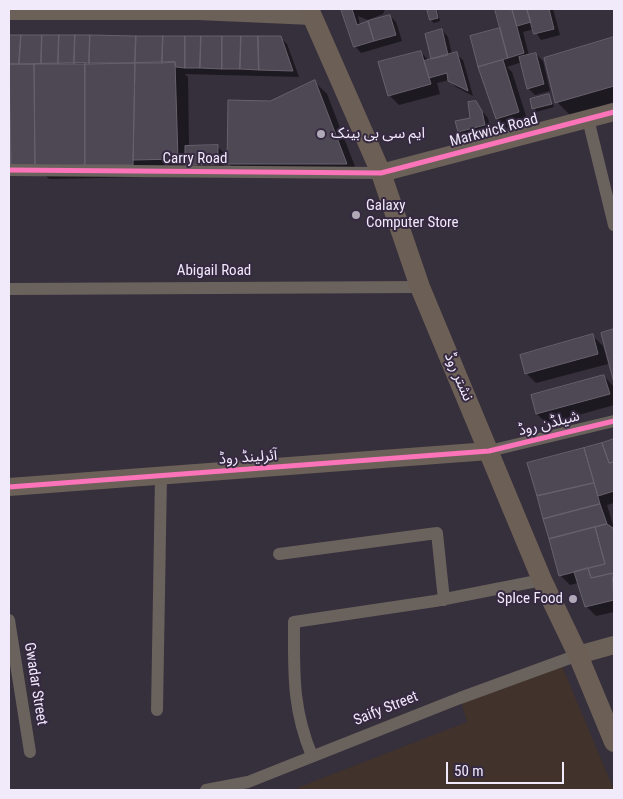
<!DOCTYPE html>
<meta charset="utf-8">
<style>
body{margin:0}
#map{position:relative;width:623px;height:799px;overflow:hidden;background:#362f3c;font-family:"Roboto Condensed",sans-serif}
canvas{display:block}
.frame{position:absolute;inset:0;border:10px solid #f1eafa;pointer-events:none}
.scale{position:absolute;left:446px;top:762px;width:118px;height:22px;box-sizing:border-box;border:2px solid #f1eafa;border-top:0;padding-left:6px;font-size:15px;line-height:18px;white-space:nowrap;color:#f1eafa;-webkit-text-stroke:4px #362942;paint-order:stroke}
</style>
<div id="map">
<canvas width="623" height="799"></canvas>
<div class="frame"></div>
<div class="scale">50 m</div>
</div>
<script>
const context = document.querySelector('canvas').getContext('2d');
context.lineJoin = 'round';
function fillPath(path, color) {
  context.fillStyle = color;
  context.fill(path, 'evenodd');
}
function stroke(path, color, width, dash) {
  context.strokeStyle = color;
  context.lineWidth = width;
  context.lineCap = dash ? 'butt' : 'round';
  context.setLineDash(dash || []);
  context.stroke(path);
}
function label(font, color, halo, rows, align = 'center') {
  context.font = font + ' "Roboto Condensed","Noto Sans Arabic",sans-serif';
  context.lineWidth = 4;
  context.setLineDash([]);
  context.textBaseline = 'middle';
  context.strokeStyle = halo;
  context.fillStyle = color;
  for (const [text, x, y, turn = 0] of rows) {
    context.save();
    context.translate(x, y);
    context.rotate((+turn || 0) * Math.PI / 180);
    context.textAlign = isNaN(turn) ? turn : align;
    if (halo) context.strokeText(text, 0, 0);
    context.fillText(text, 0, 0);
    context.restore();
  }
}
const education = new Path2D(`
 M562,666L614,790H298L297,788L467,722L460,698Z`);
const shadow = new Path2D(`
 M342,9H385L383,14L368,20L358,16L360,25L390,16L396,22L402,41L361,53L355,46Z
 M429,9H437L440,21L434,23L431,20Z
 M496,9H553L560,35L541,40L534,29L523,32L529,56L536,54L543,61L550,91L535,95L528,88L522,62L507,67L512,72L528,122L507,128L497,119L471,37L502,29Z
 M442,30L448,37L452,55L456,54L463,60L473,96L456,87L449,80L437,83L440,94L399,105L389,95L421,52L429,61L433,60L426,34Z
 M9,36L280,37L287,44L299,77L185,74L188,77L189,147H218L224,153V170L145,173V177L49,179L46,176H9Z
 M614,38V102L570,115L557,102L545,59Z
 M314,81L327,94L359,177H242L229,164L270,102Z
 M549,95L554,107L536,112L531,100Z
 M475,103L488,118L491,131L465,138L459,131L472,119Z
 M593,336L603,346L608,364L536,383L526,373Z
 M604,376L614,387V405L547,424L537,414L533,396Z
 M614,441V503L607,505L614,528V612L596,616L586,606L578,583L570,585L560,575L529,464Z`);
const building = new Path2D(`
 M341,9H352L357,25L368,21L374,41L354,47Z
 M427,9H436L438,18L430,20Z
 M495,9H512L524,53L508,58Z
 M512,9H527L531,22L517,26Z
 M527,9H549L554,29L534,34Z
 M390,15L396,35L374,41L368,21Z
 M500,28L508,58L478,67L470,36Z
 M442,29L448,55L431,59L425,34Z
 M9,35H21L19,64H9Z
 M21,35H42L41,64H19Z
 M42,35H59L58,64H41Z
 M59,35H75L74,64H58Z
 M75,35H90L89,64H74Z
 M90,35L136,36L135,63L89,64Z
 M136,36H163L162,63H135Z
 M163,36H185V68L176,67L175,62L162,63Z
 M185,36H201L200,68H185Z
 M201,36H222V69L200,68Z
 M222,36H241L240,69H222Z
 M241,36H258L259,70L240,69Z
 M258,36H281L293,71L259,70Z
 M614,37V86L555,103L544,58Z
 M421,51L431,84L388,96L378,62Z
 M457,52L468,91L448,81L447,73L429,78L424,61Z
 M536,53L544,84L527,89L519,57Z
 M503,60L519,112L496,119L478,67Z
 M175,62L178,159L133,160L135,63Z
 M85,63V165L35,167L34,64Z
 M85,63H135L133,165H85Z
 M9,64L11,167H9Z
 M9,64H34L35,167H11Z
 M315,80L347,164H227L228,100L270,101Z
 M549,94L552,104L532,109L530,99Z
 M476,101L482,111L485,125L458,132L455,121L470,118L468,102Z
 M218,145V164L185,165V146Z
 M614,329V383L601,333Z
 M593,334L598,354L525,374L520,355Z
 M604,375L610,394L536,414L531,395Z
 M614,439V462L609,463L602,443Z
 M602,443L609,463L614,462V491L598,496L584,448Z
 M584,448L594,483L537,496L527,463Z
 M594,483L600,504L543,519L537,496Z
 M600,504L607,524L549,539L543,519Z
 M607,524L613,528L614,534V573L591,578L588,568L605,564L595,527Z
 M595,527L605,564L559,576L549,539Z
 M588,568L591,578L612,573L614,600L585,607L574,572Z`);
const street = new Path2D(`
 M588,119L614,225
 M9,170L381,173
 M9,289L420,287
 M489,451L614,421
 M279,554L437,533L444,600
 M9,620L30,752
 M157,710L161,476
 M312,756C292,708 294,672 294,622L435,601L542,580
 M206,790L248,782L460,698L578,655`);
const secondary = new Path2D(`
 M9,11H198L312,16
 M381,173L614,112
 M9,487L489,451
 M578,655L614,645`);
const primary = new Path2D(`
 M309,9L381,173L420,287L542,580L578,655L614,742`);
const cycleway = new Path2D(`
 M9,170L381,173L614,112
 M9,487L489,451L614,421`);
const markers = [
 [321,134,5,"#b0a9b8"],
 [356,215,5,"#b0a9b8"],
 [573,599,5,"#b0a9b8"]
];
const streetNames = [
 ["Markwick Road",494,131,-15],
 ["Carry Road",195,159],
 ["Abigail Road",214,271],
 ["نشتر روڈ",458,377,67],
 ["شیلڈن روڈ",549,424,-14],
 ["آئرلینڈ روڈ",248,458,-4],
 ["Gwadar Street",35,684,81],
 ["Saify Street",386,709,-22]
];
const poiNames = [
 ["ایم سی بی بینک",331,134],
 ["Galaxy",366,206],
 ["Computer Store",366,223],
 ["SpIce Food",563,599,"right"]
];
fillPath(education, '#41332b');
fillPath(shadow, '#0007');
fillPath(building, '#4e4754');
stroke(building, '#67616d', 1);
stroke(street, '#6a625d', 12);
stroke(secondary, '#6c6158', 18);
stroke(primary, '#6c5f55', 20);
stroke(cycleway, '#fb73b8', 5);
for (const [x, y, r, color] of markers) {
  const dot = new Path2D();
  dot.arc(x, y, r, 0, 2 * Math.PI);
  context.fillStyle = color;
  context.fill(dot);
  stroke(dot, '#362942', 2);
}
label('15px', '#f1eafa', '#362942', streetNames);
label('15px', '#f1eafa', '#362942', poiNames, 'left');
</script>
